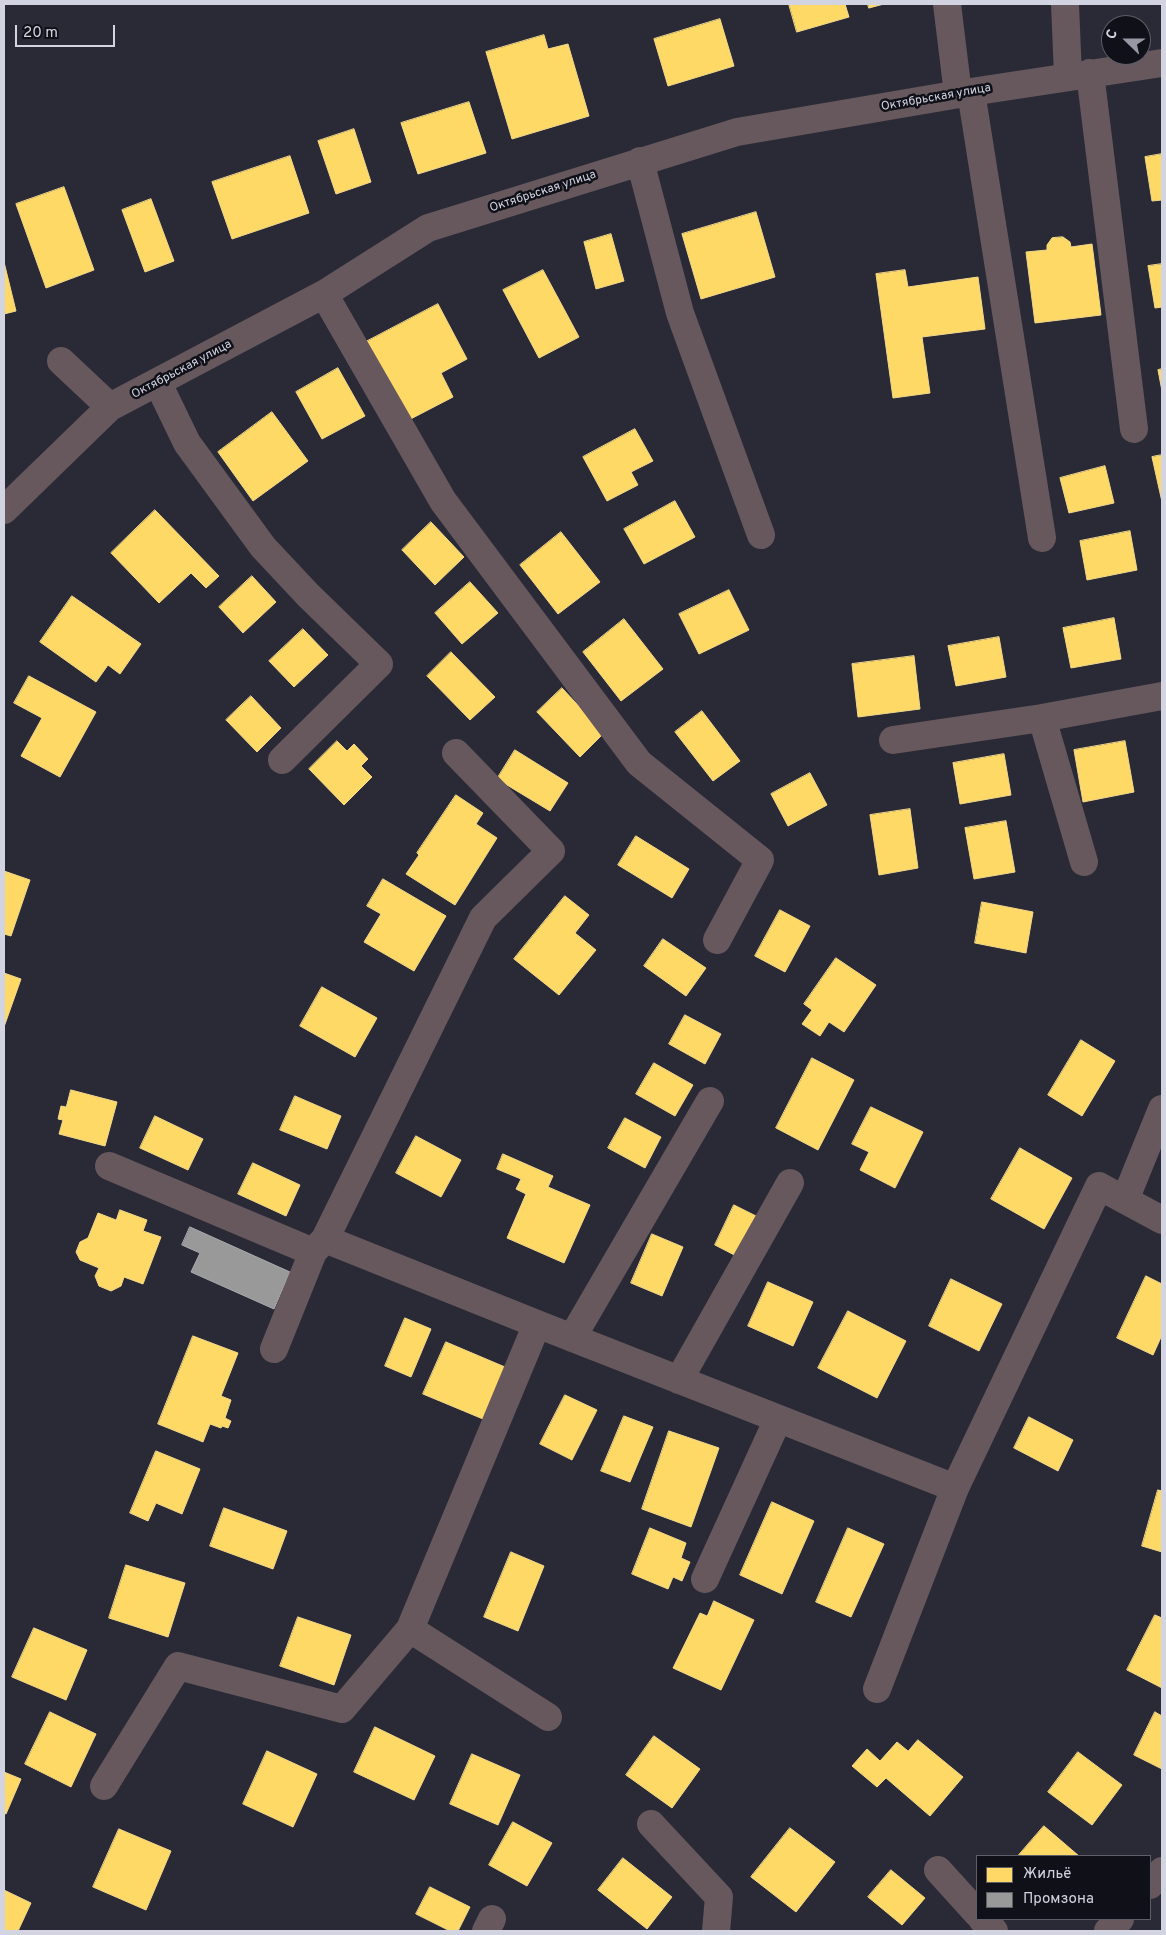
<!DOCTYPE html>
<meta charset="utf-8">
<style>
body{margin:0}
#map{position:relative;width:1166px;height:1935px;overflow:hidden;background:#2a2a36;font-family:Overpass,sans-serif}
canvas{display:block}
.frame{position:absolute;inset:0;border:5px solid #d3d4e1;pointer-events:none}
.legend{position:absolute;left:976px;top:1855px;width:175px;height:65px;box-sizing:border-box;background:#101019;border:1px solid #5e5e69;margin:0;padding:6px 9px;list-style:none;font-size:15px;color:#d3d4e1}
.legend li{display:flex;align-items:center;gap:10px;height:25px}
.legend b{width:25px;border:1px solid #5e5e69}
.north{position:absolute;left:1101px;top:15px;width:50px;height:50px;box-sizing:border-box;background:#101019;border:1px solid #5e5e69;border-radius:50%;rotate:292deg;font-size:14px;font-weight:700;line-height:20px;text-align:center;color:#d3d4e1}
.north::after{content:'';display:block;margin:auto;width:18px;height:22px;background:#9898a5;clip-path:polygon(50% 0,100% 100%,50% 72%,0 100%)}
.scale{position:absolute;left:15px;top:25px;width:100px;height:22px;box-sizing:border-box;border:2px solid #d3d4e1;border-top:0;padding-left:6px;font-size:15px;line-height:18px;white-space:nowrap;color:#d3d4e1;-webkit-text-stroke:4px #101019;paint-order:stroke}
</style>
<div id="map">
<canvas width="1166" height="1935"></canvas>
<div class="frame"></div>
<ul class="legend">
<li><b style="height:14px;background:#ffd966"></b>Жильё</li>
<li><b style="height:14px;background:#999"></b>Промзона</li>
</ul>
<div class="north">С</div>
<div class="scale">20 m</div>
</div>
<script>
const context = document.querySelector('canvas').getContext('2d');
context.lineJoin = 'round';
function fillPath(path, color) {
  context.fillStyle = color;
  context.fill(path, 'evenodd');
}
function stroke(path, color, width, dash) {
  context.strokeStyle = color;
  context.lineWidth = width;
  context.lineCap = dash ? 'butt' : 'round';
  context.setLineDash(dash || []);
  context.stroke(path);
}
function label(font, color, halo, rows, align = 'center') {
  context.font = font + ' Overpass,sans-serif';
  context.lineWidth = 5;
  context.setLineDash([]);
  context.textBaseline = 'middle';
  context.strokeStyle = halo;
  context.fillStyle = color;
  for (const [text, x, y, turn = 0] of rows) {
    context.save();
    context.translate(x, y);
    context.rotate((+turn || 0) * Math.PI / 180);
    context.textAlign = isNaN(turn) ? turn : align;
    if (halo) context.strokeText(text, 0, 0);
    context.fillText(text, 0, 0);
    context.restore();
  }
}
const homes = new Path2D(`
 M789,4H845L849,17L797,32Z
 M868,4H884L869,8Z
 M720,19L734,66L668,86L654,39Z
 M544,35L548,49L568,44L589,116L512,139L486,52Z
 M469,102L486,153L418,174L401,123Z
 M354,129L371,182L336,194L318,141Z
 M1162,154V200L1152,201L1145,157Z
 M290,156L309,213L232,239L212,182Z
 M64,187L94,270L46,288L16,204Z
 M151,199L174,261L145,272L122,210Z
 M756,212L775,277L701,299L682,234Z
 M611,234L624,281L596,289L584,242Z
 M1063,237L1070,242L1071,247L1092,244L1101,315L1035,323L1026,252L1047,250V245L1052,238Z
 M4,262L16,311L4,314Z
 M1162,264V307L1155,308L1148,266Z
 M543,270L579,337L539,358L503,290Z
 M905,270L908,287L978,277L985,329L922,337L930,393L893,398L876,274Z
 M438,304L467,359L441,373L453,397L401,424L360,345Z
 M338,368L365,416L322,439L296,392Z
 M1162,369V391L1158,370Z
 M272,412L308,461L253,501L218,452Z
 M635,429L653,461L631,472L638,485L607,501L583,457Z
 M1162,455V502L1152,457Z
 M1105,466L1114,503L1069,513L1060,478Z
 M675,501L695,537L644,564L624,529Z
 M155,510L219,576L206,588L191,573L159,603L111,553Z
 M431,522L464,557L435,585L402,550Z
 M1130,531L1137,570L1087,580L1080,541Z
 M561,532L600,582L558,614L520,565Z
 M252,576L276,602L243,633L219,607Z
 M470,582L498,613L462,644L435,613Z
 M729,590L749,630L699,654L679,614Z
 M72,596L141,644L120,674L108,665L96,682L40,642Z
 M1114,618L1121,659L1071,668L1063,628Z
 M624,619L663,669L621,701L583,652Z
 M303,629L328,655L294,687L269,661Z
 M999,637L1006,677L956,686L948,646Z
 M451,652L495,697L470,720L427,676Z
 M914,656L920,709L858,717L852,664Z
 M29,676L96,712L60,777L21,756L42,718L14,703Z
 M562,688L604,733L580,757L537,712Z
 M251,696L281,728L257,752L226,720Z
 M702,711L740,761L713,781L675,732Z
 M337,741L347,751L354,744L368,759L361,766L372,777L344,805L309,769Z
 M1125,741L1134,792L1083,802L1074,750Z
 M515,750L568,783L550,811L497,779Z
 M1004,754L1011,795L960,804L953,763Z
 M810,773L827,805L788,826L771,794Z
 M456,795L483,813L476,824L497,838L455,905L406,874L419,855L417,853Z
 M910,809L918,868L879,875L870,815Z
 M1006,821L1015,872L974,879L965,828Z
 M636,836L689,869L672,898L618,865Z
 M4,871L30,880L11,936L4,934Z
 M383,879L446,916L414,971L364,942L381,914L367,906Z
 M565,896L589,915L575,933L596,950L559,995L514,959Z
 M982,902L1033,912L1026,953L975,943Z
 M780,910L810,926L785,972L755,956Z
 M663,939L706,968L686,996L644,966Z
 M836,958L876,985L844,1032L829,1022L820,1036L802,1024L812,1010L804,1004Z
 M4,973L21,979L4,1027Z
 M322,987L377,1018L355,1057L300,1026Z
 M685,1015L721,1034L705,1064L669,1044Z
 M1081,1040L1115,1061L1082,1116L1048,1095Z
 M812,1058L854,1080L818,1150L776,1128Z
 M654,1063L693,1085L675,1116L636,1094Z
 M71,1090L117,1102L105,1146L59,1134L63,1120L58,1119L61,1106L66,1107Z
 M295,1096L341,1116L327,1149L280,1130Z
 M871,1107L923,1132L895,1188L860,1170L869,1152L852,1144Z
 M155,1116L203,1139L188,1170L140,1148Z
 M625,1118L661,1137L645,1168L608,1148Z
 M416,1136L461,1160L441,1197L396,1173Z
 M1020,1148L1072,1178L1044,1229L991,1199Z
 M503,1154L553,1176L548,1187L590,1205L564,1263L507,1238L526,1194L516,1189L521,1179L497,1169Z
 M253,1163L300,1185L286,1216L238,1194Z
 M734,1205L764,1220L744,1260L715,1245Z
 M120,1210L147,1220L143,1231L161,1237L143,1284L124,1277L121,1286L111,1291L99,1286L95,1276L99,1268L80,1260L76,1252L80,1242L88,1238L98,1213L116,1220Z
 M652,1234L683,1247L662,1296L631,1283Z
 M1146,1276L1162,1284V1335L1153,1355L1117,1338Z
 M951,1279L1002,1304L979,1351L929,1326Z
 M768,1282L813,1302L793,1346L748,1326Z
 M848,1311L906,1341L877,1398L818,1368Z
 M405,1318L431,1329L411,1377L385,1366Z
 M193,1336L238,1353L221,1396L231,1400L225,1418L231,1421L228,1428L222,1426L221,1428L210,1424L203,1442L158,1424Z
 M446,1342L505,1367L483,1419L423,1394Z
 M565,1395L597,1410L572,1460L540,1444Z
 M624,1416L653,1427L630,1482L601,1471Z
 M1029,1417L1073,1440L1058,1471L1014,1448Z
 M669,1431L719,1448L691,1527L642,1509Z
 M156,1451L200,1469L182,1514L156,1503L148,1521L130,1513Z
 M1158,1490L1162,1491V1552L1142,1546Z
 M772,1502L814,1521L782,1594L740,1575Z
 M224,1508L287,1531L273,1569L210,1546Z
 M650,1528L686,1543L681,1558L690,1562L682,1581L673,1577L668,1589L632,1574Z
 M848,1528L884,1544L851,1617L816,1602Z
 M511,1552L544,1566L518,1631L484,1617Z
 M126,1565L185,1583L168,1637L109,1618Z
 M714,1601L754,1620L721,1690L673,1668L700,1613L707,1616Z
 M1155,1615L1162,1618V1688L1127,1670Z
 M298,1617L351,1635L334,1685L280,1666Z
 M34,1628L87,1650L66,1700L12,1677Z
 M50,1712L96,1734L71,1787L25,1764Z
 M1155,1712L1162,1716V1769L1134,1755Z
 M375,1727L435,1756L414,1800L354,1772Z
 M654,1736L700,1769L672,1808L626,1775Z
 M918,1740L963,1777L930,1816L886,1778L877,1787L852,1766L867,1749L880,1761L897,1742L908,1751Z
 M267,1751L317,1774L293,1827L243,1804Z
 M1078,1752L1122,1785L1092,1825L1048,1792Z
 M472,1754L520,1775L498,1825L450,1804Z
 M4,1772L21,1779L6,1814L4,1813Z
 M513,1822L552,1843L527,1886L489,1865Z
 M1044,1826L1079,1856H1018Z
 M790,1828L835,1862L796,1912L751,1877Z
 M119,1829L171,1851L146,1910L93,1887Z
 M623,1858L672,1897L647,1929L598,1890Z
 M891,1870L925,1898L902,1925L868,1897Z
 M430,1887L470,1907L458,1931H450L416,1914Z
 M4,1890L31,1903L18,1931H4Z`);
const industry = new Path2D(`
 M190,1227L290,1272L274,1309L191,1272L200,1253L182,1245Z`);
const minor = new Path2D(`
 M947,4L958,94
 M1065,4L1068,76
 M1090,73L1134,429
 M971,92L1042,538
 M640,161L680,313L761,535
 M324,294L443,501L639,763L760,860L717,940
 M61,361L110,407
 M158,383L187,443L263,547L308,595L379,664L282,760
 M4,510L110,407L324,294L428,228L737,132L971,92L1162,63
 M893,740L1042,718
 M456,753L551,851L483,918L325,1239L537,1324
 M1084,862L1042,718L1162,696
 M109,1166L313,1252L325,1239
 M1125,1200L1162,1109
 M572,1338L710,1101
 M274,1349L313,1252
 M679,1380L790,1183
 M705,1579L778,1419
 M877,1689L955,1488
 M548,1717L410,1629L537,1324L955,1488L1099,1186L1162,1220
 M104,1786L178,1666L342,1709L410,1629
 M651,1824L719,1897L716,1931
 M938,1870L977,1913
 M1150,1885L1162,1871
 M982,1919L994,1931
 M486,1931L492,1919
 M1108,1931L1120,1919`);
const streetNames = [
 ["Октябрьская улица",936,98,-10],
 ["Октябрьская улица",543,192,-18],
 ["Октябрьская улица",182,370,-28]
];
fillPath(homes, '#ffd966');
stroke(homes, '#f2d88b', 1);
fillPath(industry, '#999');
stroke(industry, '#aaabaf', 1);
stroke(minor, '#66585d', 28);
label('12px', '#d3d4e1', '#101019', streetNames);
</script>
